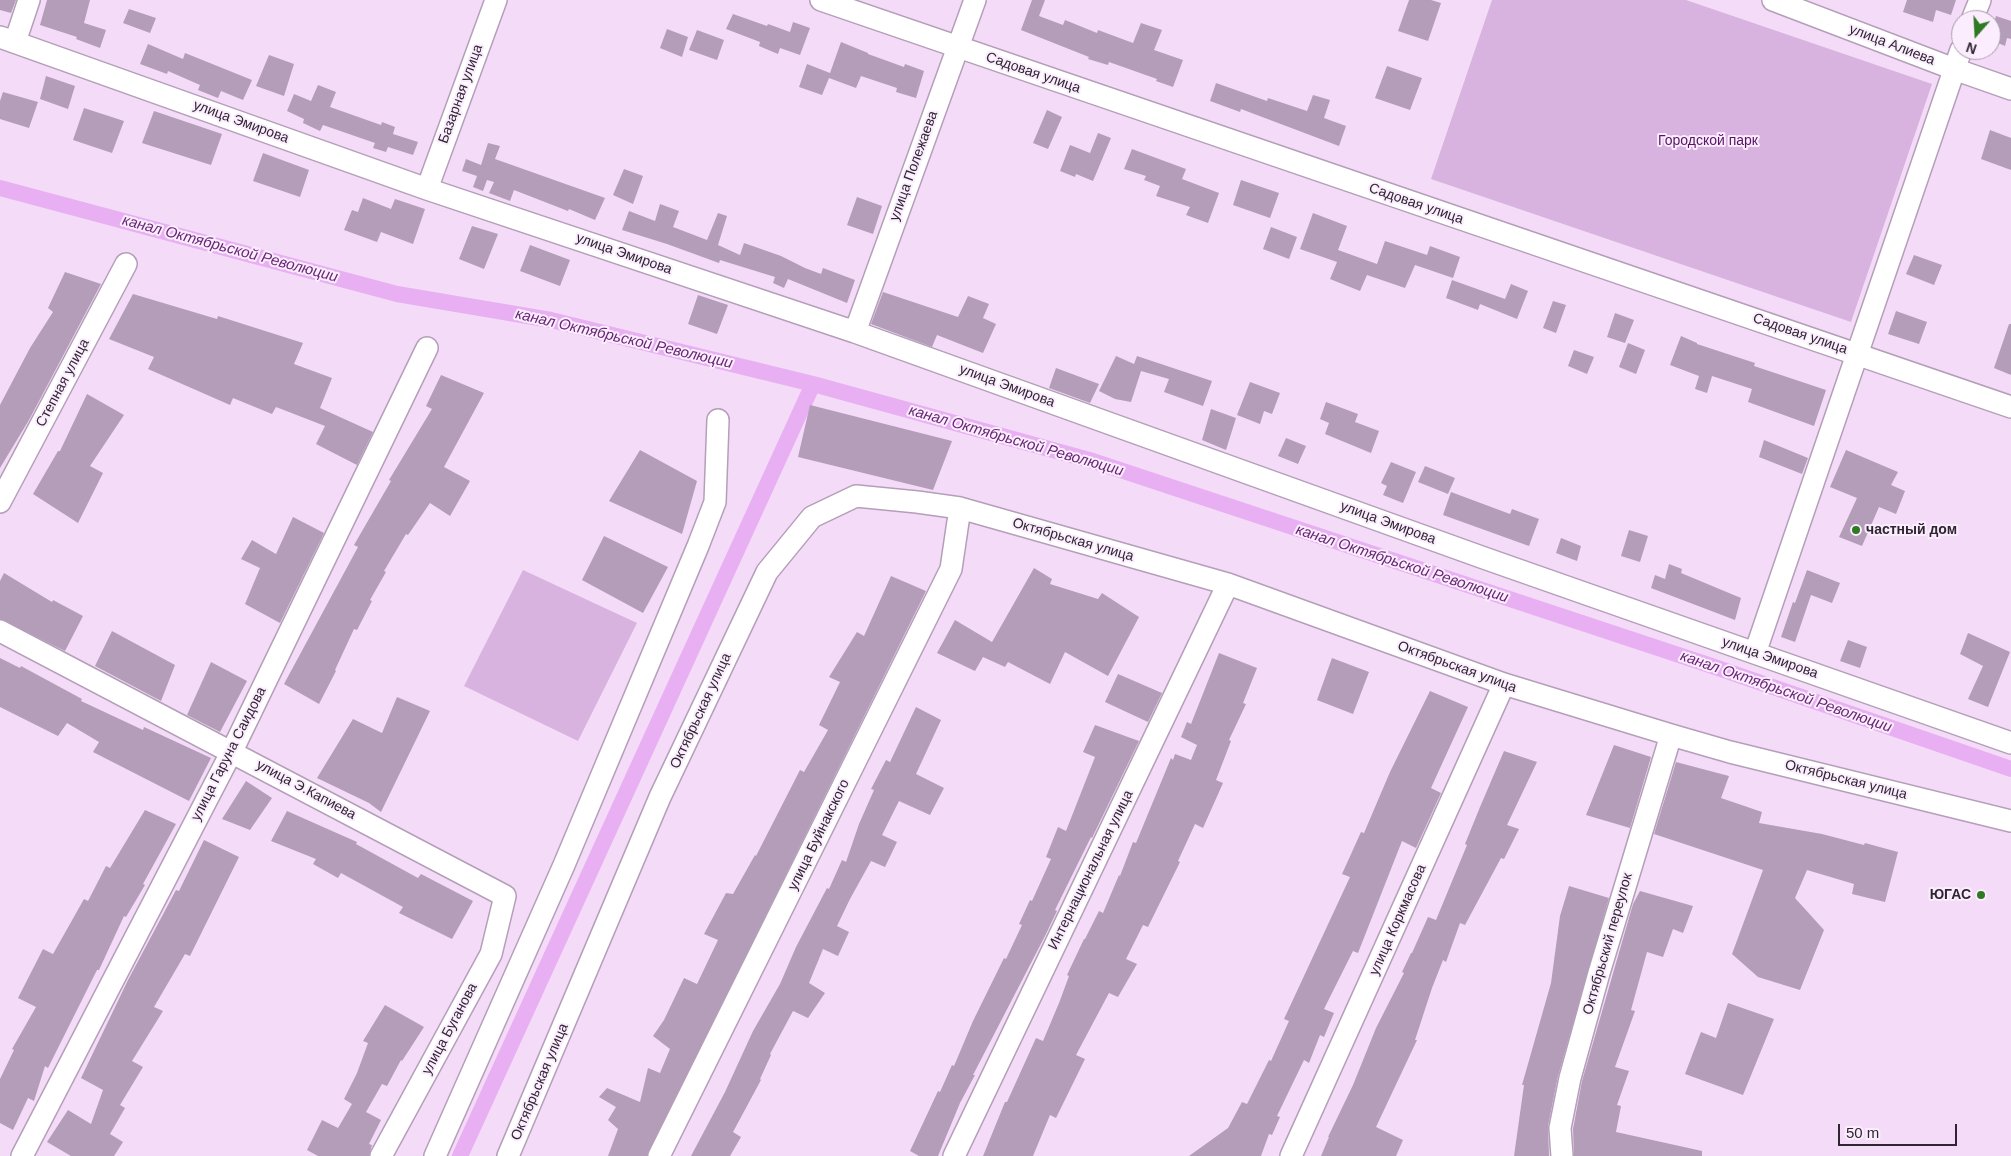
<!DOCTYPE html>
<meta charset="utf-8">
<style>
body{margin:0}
#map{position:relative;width:2011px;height:1156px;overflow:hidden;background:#f4dcf8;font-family:Arial,sans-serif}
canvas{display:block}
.north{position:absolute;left:1951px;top:10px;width:50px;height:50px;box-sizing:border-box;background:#fbedfe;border:1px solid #a99dac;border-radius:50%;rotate:199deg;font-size:14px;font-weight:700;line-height:20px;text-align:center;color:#2f2631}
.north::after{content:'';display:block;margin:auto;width:18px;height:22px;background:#2d7a22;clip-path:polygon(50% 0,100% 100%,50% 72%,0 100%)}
.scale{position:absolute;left:1838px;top:1124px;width:119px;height:22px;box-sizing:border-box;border:2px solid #2f2631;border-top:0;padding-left:6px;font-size:15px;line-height:18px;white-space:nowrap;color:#2f2631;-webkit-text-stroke:4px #fbedfe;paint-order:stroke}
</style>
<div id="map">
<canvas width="2011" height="1156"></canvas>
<div class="north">N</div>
<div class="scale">50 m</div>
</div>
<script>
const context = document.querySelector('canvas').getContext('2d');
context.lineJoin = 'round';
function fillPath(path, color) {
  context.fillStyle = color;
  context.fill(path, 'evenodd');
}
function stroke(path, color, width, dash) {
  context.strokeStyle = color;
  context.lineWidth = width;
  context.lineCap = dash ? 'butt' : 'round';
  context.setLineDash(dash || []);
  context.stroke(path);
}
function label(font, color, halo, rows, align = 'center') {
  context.font = font + ' Arial,sans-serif';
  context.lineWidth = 4;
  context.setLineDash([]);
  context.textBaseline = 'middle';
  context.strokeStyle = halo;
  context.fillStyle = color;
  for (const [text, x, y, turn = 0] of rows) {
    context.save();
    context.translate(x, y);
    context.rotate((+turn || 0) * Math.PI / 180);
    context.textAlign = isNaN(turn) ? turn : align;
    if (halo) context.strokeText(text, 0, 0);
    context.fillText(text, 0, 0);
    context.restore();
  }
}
const green = new Path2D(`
 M1492,0H1686L1932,84L1851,322L1431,179Z
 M523,570L637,623L578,741L464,686Z`);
const canal = new Path2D(`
 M0,188L397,294L551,320L813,384L1093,461L1709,665L2011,769
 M460,1156L813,384`);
const building = new Path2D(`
 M0,0H16L11,13L0,10Z
 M47,0H90L84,23L106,30L100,48L76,39L77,37L40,25Z
 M1032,0H1045L1039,16L1063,25L1065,20L1097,33L1098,30L1133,43L1141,23L1162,30L1154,50L1183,60L1173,87L1156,81L1157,79L1109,62L1108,65L1088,59L1089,57L1021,30Z
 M1409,0H1431L1441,3L1428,41L1398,31Z
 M1907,0H1956L1951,15L1936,10L1933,22L1903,12Z
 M129,9L156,18L150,33L123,23Z
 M733,14L767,26L768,24L790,32L793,22L810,28L800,55L780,48L778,54L759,46L760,42L726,29Z
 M1996,16L2011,21V39L2007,38L2005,46L1991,40V32Z
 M667,29L688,37L682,57L660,48Z
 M697,30L724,40L717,60L689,50Z
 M841,42L868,53V54L904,67L905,64L924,71L916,98L896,92L897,88L861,76L856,88L829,78L822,95L799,87L807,64L830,73Z
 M148,44L183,59L185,53L252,80L243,100L221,91L218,98L198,90L200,85L168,71L167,74L140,64Z
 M269,55L294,64L284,96L256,86Z
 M1387,66L1422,78L1410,110L1375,98Z
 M46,76L75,86L68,109L40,99Z
 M1216,83L1267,101L1268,98L1307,111L1313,95L1330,100L1324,118L1346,126L1339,146L1241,109L1240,112L1210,101Z
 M318,85L336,92L330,107L381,125L382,122L395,127L393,134L418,142L413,155L388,147L386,152L373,148L375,143L323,125L320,131L303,123L304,119L287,111L294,94L311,101Z
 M3,92L38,102L29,128L0,119V101Z
 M84,108L124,121L112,153L73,140Z
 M1047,110L1062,117L1048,149L1033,143Z
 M154,111L222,134L211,165L142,143Z
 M1990,130L2011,138V170L1981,159Z
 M1098,133L1111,138L1093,181L1076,174L1075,177L1060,171L1070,145L1090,153Z
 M488,143L500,146L495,159L605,198L595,220L569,209L568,211L514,190L510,201L489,193L494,182L487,180L483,191L473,187L477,176L462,171L466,159L481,165Z
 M1132,149L1186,169L1182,179L1219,193L1208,223L1186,215L1190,207L1156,196L1160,186L1144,180L1146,176L1124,169Z
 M263,153L309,170L300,197L253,181Z
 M624,169L643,176L633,204L613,195Z
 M1241,180L1279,193L1270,218L1233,205Z
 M857,197L882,206L873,234L847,225Z
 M363,198L391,209L395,199L425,209L413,244L381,232L377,242L344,230L352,210L358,212Z
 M660,204L679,211L673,227L707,240L718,213L727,216L718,245L740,255L744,243L781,256L805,268L821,274L823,268L855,280L847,303L788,279L784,288L773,283L775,277L720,260L719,263L667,244L622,230L629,211L655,221Z
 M1313,213L1347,226L1338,250L1377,264L1385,241L1427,255L1430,246L1460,257L1453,278L1415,265L1405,288L1367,275L1360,291L1330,279L1337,262L1300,249Z
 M472,226L498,234L484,269L459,259Z
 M1271,227L1297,237L1289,259L1263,249Z
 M530,245L570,260L560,286L520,271Z
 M1914,255L1942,265L1934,285L1906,274Z
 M65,272L101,284L29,420L0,468V405L30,348L53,312L48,308Z
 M1452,280L1505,299L1511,284L1528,291L1517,319L1480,304L1478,310L1446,298Z
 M883,292L958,317L968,296L989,304L983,318L996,324L983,353L937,335L932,347L871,324Z
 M133,294L217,319L218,316L303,343L294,364L332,378L320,408L373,432L357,465L316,444L325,426L276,407L272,414L233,398L230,405L148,369L154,357L109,339Z
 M698,295L728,305L717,334L688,324Z
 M1553,301L1566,305L1556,333L1543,328Z
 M1896,311L1927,322L1919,344L1888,334Z
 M1615,313L1634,320L1625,343L1607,337Z
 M2009,324H2011V375L1994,368Z
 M1681,336L1697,343V344L1755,363L1754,366L1826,390L1814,426L1748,402L1752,389L1712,376L1707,393L1695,389L1699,376L1670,365Z
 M1628,343L1645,350L1636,374L1619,367Z
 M1574,350L1594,357L1587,374L1568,366Z
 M1116,356L1134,364L1137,356L1212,381L1203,406L1164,392L1169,379L1141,371L1131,402L1115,399L1099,391Z
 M1056,368L1099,384L1090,403L1049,388Z
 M441,375L484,393L444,467L470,481L450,516L430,503L408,535L406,534L384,571L386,572L370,600L372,601L357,630L354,629L335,670L336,671L319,704L284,684L358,547L354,545L391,481L389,480L432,409L426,406Z
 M1250,382L1280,393L1272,414L1264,411L1260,424L1237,415Z
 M87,394L124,415L90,466L103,473L78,523L33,494L58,451H60Z
 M1326,402L1358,414L1355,422L1379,431L1371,453L1325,434L1329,423L1320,419Z
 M810,405L952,441L933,490L798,457Z
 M1211,409L1236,418L1226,450L1202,440Z
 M1286,438L1306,446L1298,464L1278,456Z
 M1764,440L1808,458L1802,474L1759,457Z
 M640,450L697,481L682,534L609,501Z
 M1846,450L1898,472L1891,485L1905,491L1896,514L1879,507L1862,546L1839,537L1857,498L1830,487Z
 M1391,462L1416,472L1403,503L1383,495L1387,486L1381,483Z
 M1425,466L1455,478L1448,494L1418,482Z
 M1451,492L1510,514L1512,509L1539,519L1529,546L1443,515Z
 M293,517L324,533L280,623L245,604L260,568L241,559L252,540L276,554Z
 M1629,530L1648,536L1640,562L1621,556Z
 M604,536L668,567L643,613L582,580Z
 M1561,538L1581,546L1577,561L1556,553Z
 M1669,564L1682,569L1681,573L1741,598L1735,620L1651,588L1655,575L1665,579Z
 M1034,568L1052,579L1050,584L1098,599L1102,593L1139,617L1108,676L1065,652L1050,684L1008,662L1005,667L983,657L975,671L937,653L955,620L992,642Z
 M1807,570L1840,583L1832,603L1811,595L1795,642L1781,637L1793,602L1795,603Z
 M4,573L52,602L53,600L83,616L65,651L0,619V581Z
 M891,576L926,591L647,1156H608L618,1129L608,1120L616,1107L599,1097L607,1088L640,1102L648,1068L660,1073L670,1049L653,1036L664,1020L684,978L697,984L718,940L704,934L726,893L733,894L755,855L756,856L800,770L804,772L828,730L819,725L840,682L829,677L857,632L864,636Z
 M112,631L175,665L161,701L95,666Z
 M1968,633L2010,652L1988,707L1968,699L1983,666L1960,654Z
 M1848,640L1867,647L1860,668L1840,661Z
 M1219,653L1257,668L1243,703L1246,704L1229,740L1231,741L1216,780L1223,783L1203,828L1195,824L1178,861L1180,862L1148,927L1143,925L1126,959L1137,964L1118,997L1109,993L1076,1055L1085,1059L1056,1118L1050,1115L1033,1156H983L1005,1102H1007L1036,1038L1043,1041L1059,1003L1069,976L1067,975L1084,939H1085L1099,911L1103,913L1119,875L1120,876L1133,842L1136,843L1171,758L1173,760L1175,754L1191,760L1197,745L1181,737L1187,722L1191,724Z
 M0,658L20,668L21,666L82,699L81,701L143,730L144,727L211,758L189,801L93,752L99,742L67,723L58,736L0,707Z
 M1332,658L1369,672L1353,714L1317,700Z
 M211,662L247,681L220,732L187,715Z
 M1118,674L1162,693L1148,722L1105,702Z
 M1430,691L1468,707L1431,788L1441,793L1416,848L1402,841L1358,953L1353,951L1324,1009L1334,1013L1324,1037L1320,1035L1309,1063L1304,1060L1277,1116L1280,1117L1272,1135L1269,1134L1261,1156H1189L1228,1128L1242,1102L1247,1104L1269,1060L1271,1061L1289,1021L1284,1019L1350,877L1342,874L1361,832L1364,833L1390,772Z
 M397,697L430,711L381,812L369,803L317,778L353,719L382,733Z
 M916,707L941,720L916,774L944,788L930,815L899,801L882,835L897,842L885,867L871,861L850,899L837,926L849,932L838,956L823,949L809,983L825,993L808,1018L793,1011L770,1054L771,1055L760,1079L761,1080L733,1132L741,1137L730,1156H691L725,1092L753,1031L780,984L796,947L827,888L829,889L842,860L846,862L859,824L874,790L871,789L886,760L890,762Z
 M1095,725L1139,741L1092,838L1091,837L1055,910L1057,911L1045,936L973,1075H975L960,1103L938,1156H919L910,1151L938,1091L940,1092L952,1065L954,1066L973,1021L1004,958L1006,959L1022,925L1019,924L1030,900L1032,901L1051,859L1046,857L1058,827L1066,831L1095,757L1083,752Z
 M1614,745L1651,757L1630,828L1586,815Z
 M1504,751L1537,762L1507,825L1519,829L1504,859L1501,858L1465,925L1460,923L1446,962L1443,960L1432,988L1415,1040H1417L1376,1127L1403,1140L1396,1156H1321L1329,1137H1328L1353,1085L1376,1028L1404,973L1402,972L1411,953H1412L1428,917L1436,920L1467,845L1465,844L1480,807Z
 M1676,762L1729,776L1721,798L1762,812L1759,823L1822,834L1864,845L1865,843L1898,852L1885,902L1852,894L1854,884L1807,870L1795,898L1824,930L1800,990L1758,977L1732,954L1763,870L1654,834Z
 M246,781L272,798L250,830L222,819Z
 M145,810L176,824L143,884L145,885L126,917L124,916L99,970H97L48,1068L45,1066L34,1101L28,1098L13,1130L0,1123V1079L14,1050L12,1049L36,1007L18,998L43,949L53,954L84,899L88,901L106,866L110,868Z
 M287,811L357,842L356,844L418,878L421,874L473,901L452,939L399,913L403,907L341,873L338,878L313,864L316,859L271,841Z
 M204,840L239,857L190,956L185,954L154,1007L163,1011L132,1061L143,1067L120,1105L125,1108L110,1134L123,1142L114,1156H71L47,1142L68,1110L91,1124L103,1090L81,1078L128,980L176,890L179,891Z
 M1569,886L1609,898L1558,1076L1548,1126L1549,1156H1514L1524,1085H1522L1551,983L1560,916Z
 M1640,891L1693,906L1683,933L1673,929L1663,957L1647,952L1631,1010L1635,1011L1615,1067L1629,1071L1617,1105L1621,1106L1616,1132L1702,1151V1156H1574L1573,1129L1582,1081L1633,904Z
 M1728,1003L1774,1019L1743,1095L1685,1074L1701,1032L1716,1038Z
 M385,1005L424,1027L402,1061L401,1060L387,1086L382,1084L366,1112L381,1120L369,1144L372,1145L369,1156H318L307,1150L322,1120L338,1128L352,1104L344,1099L357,1073L368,1043L363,1041Z`);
const minor = new Path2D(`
 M821,0L2011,407
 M1773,0L1954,69L2011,89
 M1972,20L1980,0
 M0,37L427,189L855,332L1484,558L2011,743
 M15,42L29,0
 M427,189L496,0
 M855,332L975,0
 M0,502L126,264
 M0,631L505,896L491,954L381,1156
 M1755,653L1961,50
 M22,1156L232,751L427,348
 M435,1156L564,865L698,546L715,502L718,420
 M508,1156L660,797L767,572L812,517L856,496L917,502L960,508L1228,584L1504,684L1671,735L1730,752L2011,821
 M659,1156L951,569L960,508
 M954,1156L1228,584
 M1291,1156L1504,684
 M1562,1156L1560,1128L1570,1078L1599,973L1671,735`);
const markers = [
 [1856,530,5,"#2d7a22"],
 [1981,895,5,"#2d7a22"]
];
const streetNames = [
 ["улица Алиева",1892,45,21],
 ["Садовая улица",1033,73,19],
 ["Базарная улица",461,94,-70],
 ["улица Эмирова",241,122,20],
 ["улица Полежаева",914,166,-70],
 ["Садовая улица",1416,204,19],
 ["улица Эмирова",624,254,19],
 ["Садовая улица",1800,334,19],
 ["Степная улица",63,383,-62],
 ["улица Эмирова",1007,386,20],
 ["улица Эмирова",1388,523,20],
 ["Октябрьская улица",1073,540,16],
 ["улица Эмирова",1770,658,19],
 ["Октябрьская улица",1457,667,20],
 ["Октябрьская улица",701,711,-65],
 ["улица Гаруна Саидова",229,754,-63],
 ["Октябрьская улица",1846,780,14],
 ["улица Э.Капиева",306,790,28],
 ["улица Буйнакского",819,835,-64],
 ["Интернациональная улица",1091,870,-64],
 ["улица Коркмасова",1398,920,-66],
 ["Октябрьский переулок",1608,944,-74],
 ["улица Буганова",450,1029,-62],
 ["Октябрьская улица",540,1082,-67]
];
const parkNames = [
 ["Городской парк",1708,141]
];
const poiNames = [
 ["частный дом",1866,530],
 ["ЮГАС",1971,895,"right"]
];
const waterNames = [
 ["канал Октябрьской Революции",230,249,15],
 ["канал Октябрьской Революции",624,339,13],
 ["канал Октябрьской Революции",1016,441,16],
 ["канал Октябрьской Революции",1402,564,18],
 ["канал Октябрьской Революции",1786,692,19]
];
fillPath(green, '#d8b3df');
stroke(canal, '#e8aff2', 16);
fillPath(building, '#b49db8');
stroke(minor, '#b59eb9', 24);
stroke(minor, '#fff', 21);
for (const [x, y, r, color] of markers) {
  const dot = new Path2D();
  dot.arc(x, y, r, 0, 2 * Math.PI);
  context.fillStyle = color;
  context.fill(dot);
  stroke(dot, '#fbedfe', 2);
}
label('14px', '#2f2631', '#fbedfe', streetNames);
label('14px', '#581463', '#fbedfe', parkNames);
label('bold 14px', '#2f2631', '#fbedfe', poiNames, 'left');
label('italic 15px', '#682674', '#fbedfe', waterNames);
</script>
